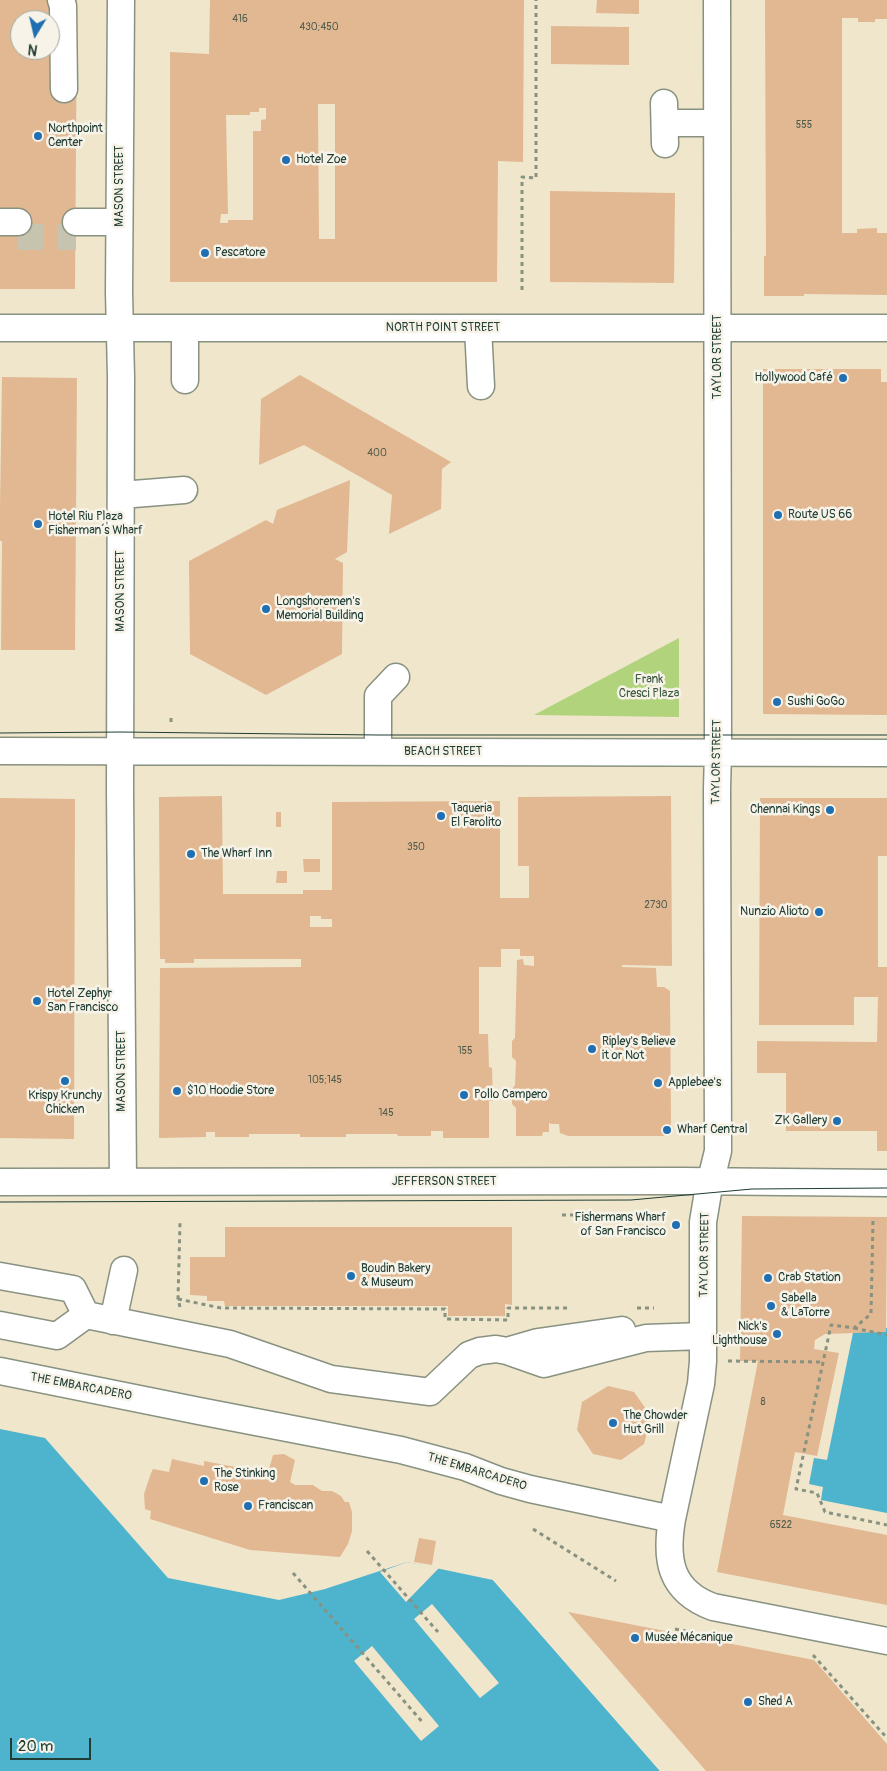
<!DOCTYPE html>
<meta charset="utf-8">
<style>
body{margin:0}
#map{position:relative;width:887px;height:1771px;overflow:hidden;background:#f0e6cc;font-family:Pangolin,sans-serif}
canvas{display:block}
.north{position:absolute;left:10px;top:10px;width:50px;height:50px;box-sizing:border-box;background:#f7f3e8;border:1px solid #a1aaa0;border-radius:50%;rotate:189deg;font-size:14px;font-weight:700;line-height:20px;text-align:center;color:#1f3d34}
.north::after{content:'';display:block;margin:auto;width:18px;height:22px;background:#1f6fb2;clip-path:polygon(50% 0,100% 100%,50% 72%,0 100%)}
.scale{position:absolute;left:10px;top:1738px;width:81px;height:22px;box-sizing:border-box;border:2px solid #1f3d34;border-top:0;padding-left:6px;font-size:15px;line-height:18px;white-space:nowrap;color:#1f3d34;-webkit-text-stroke:4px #f7f3e8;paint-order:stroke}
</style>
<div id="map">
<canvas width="887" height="1771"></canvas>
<div class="north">N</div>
<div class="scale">20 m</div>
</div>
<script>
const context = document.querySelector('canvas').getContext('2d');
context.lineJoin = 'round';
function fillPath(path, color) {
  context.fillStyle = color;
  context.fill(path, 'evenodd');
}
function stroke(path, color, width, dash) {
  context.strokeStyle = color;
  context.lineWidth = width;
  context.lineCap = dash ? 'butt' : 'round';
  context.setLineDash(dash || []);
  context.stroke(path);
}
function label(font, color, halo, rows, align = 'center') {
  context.font = font + ' Pangolin,sans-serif';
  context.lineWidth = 5;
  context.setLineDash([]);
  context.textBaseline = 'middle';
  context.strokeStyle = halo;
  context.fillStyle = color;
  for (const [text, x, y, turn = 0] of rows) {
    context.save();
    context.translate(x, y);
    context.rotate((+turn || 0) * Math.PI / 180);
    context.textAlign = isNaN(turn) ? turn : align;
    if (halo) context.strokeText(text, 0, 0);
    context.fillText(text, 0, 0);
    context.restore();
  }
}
const green = new Path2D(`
 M679,638V717L534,715Z`);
const water = new Path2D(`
 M854,1328H887V1513L821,1500L823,1487L809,1484L814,1458L827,1460Z
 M0,1429L45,1438L168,1578L279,1600L325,1589L407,1562L493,1580L660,1771H0Z`);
const pier = new Path2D(`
 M407,1562L439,1568L406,1602L380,1572Z
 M493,1577L662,1769L663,1771H660L493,1580Z
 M432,1604L499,1683L480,1698L414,1619Z
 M372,1646L439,1726L421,1741L354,1661Z`);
const building = new Path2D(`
 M0,0H77L75,289H0ZM20,20H50V50H20Z
 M210,0H524L523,162L498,161L497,282H170V52L209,54ZM318,104H335V239H319ZM259,108H266V119L261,120V131H253V220H228V223H220L221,214H228L226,115H250V112H259Z
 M597,0H639V14L596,13Z
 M765,0H887V19H875V22H858V18H842V233H857V229L877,228V233H887V295L804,294V296H764V256H766Z
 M551,26L629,27V65L551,64Z
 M550,191L675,193L674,283L550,282Z
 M763,369H881V382H887V715L763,714Z
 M300,375L451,462L442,469L441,509L389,534L392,495L304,445L259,465L261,399Z
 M2,377L77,378L75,650H1L2,541H0V508Z
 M350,480L347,552L335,559L343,563L342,654L266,695L190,654L189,561L266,520L273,524L277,510Z
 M222,796L223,894H303V890H332V802L500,801V898H529V866H518V797L671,796L672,966L622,965V967L656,968L657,987H664L670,991L671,1123L669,1134L663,1136H568L560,1133L559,1124H551L550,1123H549V1132H543L542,1136H516V1108L512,1104V1089L515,1085L516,1061L512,1057V1041L515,1038L517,960L523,959L524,965L534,966V956H520V949H501V967H479V1034H488L489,1067L492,1068L493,1101H489V1138H443V1131H431V1136H398L397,1134H346V1137H300V1134H249V1137H215V1132H206V1137L159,1138L160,968L301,967V959H194V963H165V959H160L159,797ZM310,916H321V919H332V927H310Z
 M0,798L75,799L74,1139L0,1138Z
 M760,798H887V856H878V967H887V1151H877V1131H786V1073H757V1041L877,1042L878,997H854V1025H759Z
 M276,812H281V827H276Z
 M303,859H320V872H304Z
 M277,871H287V883H276Z
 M742,1216L887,1217L886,1332L825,1334L815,1340L814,1349L839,1353L817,1456L795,1452L783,1515L887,1535V1605L717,1572L758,1361H740Z
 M225,1227H512V1305L505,1304V1316H448V1306H225L224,1301H207V1296L190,1295V1257H225Z
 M608,1386L634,1392L651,1416L644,1444L621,1460L593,1454L577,1430L582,1402Z
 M284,1454L295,1460L290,1482L295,1485H313L322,1491H332L341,1496L345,1502H349L352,1512V1531L348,1544L340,1557L250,1550L150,1519L151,1511L145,1509L144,1494L151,1473L153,1469L169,1472L172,1459L204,1466V1461L268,1473L273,1455Z
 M419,1538L436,1541L432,1565L414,1562Z
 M568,1612L814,1660L887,1744V1771H706Z`);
const minorTunnel = new Path2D(`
 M18,237H76`);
const path = new Path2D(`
 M522,290V177L536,178V0
 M171,718V725
 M562,1215H602V1221
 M873,1221L871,1314L854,1328L831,1325L796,1489L817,1493L825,1512L887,1525
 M178,1299L221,1308L445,1309V1319L508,1320V1308H571
 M180,1307L178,1299L180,1223
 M637,1308H654
 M854,1328L887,1335
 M728,1361L823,1362
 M533,1529L616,1581
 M367,1551L438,1632
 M293,1573L424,1724
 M675,1629L702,1634
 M813,1655L887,1738`);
const minor = new Path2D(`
 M61,0L63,6L64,89
 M121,0L119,292L121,377L120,790L123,1182
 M717,0L718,752L717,789L718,1151L708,1192L703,1222V1361L701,1384L672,1519C665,1560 670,1591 713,1607L887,1641
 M664,103L665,144
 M666,123H717
 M0,222H18
 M76,222H119
 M0,328H887
 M478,328L481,386
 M185,380V328
 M121,495L184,490
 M0,751L887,753
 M378,751V696L396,677
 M0,1182L682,1181L887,1183
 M0,1276L73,1289L86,1315
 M113,1321L124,1270
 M0,1325L57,1336L86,1315L230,1344L331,1379L430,1392L469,1355L480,1351L496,1349L507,1351L544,1364L646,1338L703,1336
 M507,1351L538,1342L622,1330
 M0,1371L199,1411L401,1450L465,1467L501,1481L530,1489L672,1519`);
const tram = new Path2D(`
 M0,733L121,732L378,735H887
 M0,1202L631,1200L752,1189L887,1188`);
const markers = [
 [38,136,5,"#1f6fb2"],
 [286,160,5,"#1f6fb2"],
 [205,253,5,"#1f6fb2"],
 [843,378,5,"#1f6fb2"],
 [778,515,5,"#1f6fb2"],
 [38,524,5,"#1f6fb2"],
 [266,609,5,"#1f6fb2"],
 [777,702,5,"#1f6fb2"],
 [830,810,5,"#1f6fb2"],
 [441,816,5,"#1f6fb2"],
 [191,854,5,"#1f6fb2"],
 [819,912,5,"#1f6fb2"],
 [37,1001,5,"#1f6fb2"],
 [592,1049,5,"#1f6fb2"],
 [65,1081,5,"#1f6fb2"],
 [658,1083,5,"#1f6fb2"],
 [177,1091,5,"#1f6fb2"],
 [464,1095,5,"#1f6fb2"],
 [837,1121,5,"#1f6fb2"],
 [667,1130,5,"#1f6fb2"],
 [676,1225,5,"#1f6fb2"],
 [351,1276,5,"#1f6fb2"],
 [768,1278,5,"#1f6fb2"],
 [771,1306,5,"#1f6fb2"],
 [777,1334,5,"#1f6fb2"],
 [613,1423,5,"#1f6fb2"],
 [204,1481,5,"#1f6fb2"],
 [248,1506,5,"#1f6fb2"],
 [635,1638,5,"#1f6fb2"],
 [748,1702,5,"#1f6fb2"]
];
const numberNames = [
 ["416",240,19],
 ["430;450",319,27],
 ["555",804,125],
 ["400",377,453],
 ["350",416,847],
 ["2730",656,905],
 ["155",465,1051],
 ["105;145",325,1080],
 ["145",386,1113],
 ["8",763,1402],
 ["6522",781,1525]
];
const poiNames = [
 ["Northpoint",48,129],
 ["Center",48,143],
 ["Hotel Zoe",296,160],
 ["Pescatore",215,253],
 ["Hollywood Café",833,378,"right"],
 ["Route US 66",788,515],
 ["Hotel Riu Plaza",48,517],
 ["Fisherman´s Wharf",48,531],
 ["Longshoremen's",276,602],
 ["Memorial Building",276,616],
 ["Sushi GoGo",787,702],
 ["Taqueria",451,809],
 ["El Farolito",451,823],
 ["Chennai Kings",820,810,"right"],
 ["The Wharf Inn",201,854],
 ["Nunzio Alioto",809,912,"right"],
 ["Hotel Zephyr",47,994],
 ["San Francisco",47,1008],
 ["Ripley's Believe",602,1042],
 ["it or Not",602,1056],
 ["Applebee's",668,1083],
 ["$10 Hoodie Store",187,1091],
 ["Pollo Campero",474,1095],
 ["Krispy Krunchy",65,1096,"center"],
 ["Chicken",65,1110,"center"],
 ["ZK Gallery",827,1121,"right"],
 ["Wharf Central",677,1130],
 ["Fishermans Wharf",666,1218,"right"],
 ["of San Francisco",666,1232,"right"],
 ["Boudin Bakery",361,1269],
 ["& Museum",361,1283],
 ["Crab Station",778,1278],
 ["Sabella",781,1299],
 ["& LaTorre",781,1313],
 ["Nick's",767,1327,"right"],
 ["Lighthouse",767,1341,"right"],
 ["The Chowder",623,1416],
 ["Hut Grill",623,1430],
 ["The Stinking",214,1474],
 ["Rose",214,1488],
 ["Franciscan",258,1506],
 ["Musée Mécanique",645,1638],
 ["Shed A",758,1702]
];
const streetNames = [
 ["MASON STREET",120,186,-90],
 ["NORTH POINT STREET",443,328],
 ["TAYLOR STREET",718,357,-90],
 ["MASON STREET",121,591,-90],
 ["BEACH STREET",443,752],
 ["TAYLOR STREET",717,762,-89],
 ["MASON STREET",122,1071,-90],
 ["JEFFERSON STREET",444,1182],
 ["TAYLOR STREET",705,1255,-89],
 ["THE EMBARCADERO",81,1387,11],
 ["THE EMBARCADERO",477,1472,17]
];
const parkNames = [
 ["Frank",649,680],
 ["Cresci Plaza",649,694]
];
fillPath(green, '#b0d37c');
fillPath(water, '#4eb3cd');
fillPath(pier, '#f0e6cc');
fillPath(building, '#e1b892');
stroke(minorTunnel, '#c6c4ae', 26, [26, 13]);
stroke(minor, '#889280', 29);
stroke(path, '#889280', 3, [4, 4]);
stroke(minor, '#fff', 26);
stroke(tram, '#1f3d34', 1);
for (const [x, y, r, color] of markers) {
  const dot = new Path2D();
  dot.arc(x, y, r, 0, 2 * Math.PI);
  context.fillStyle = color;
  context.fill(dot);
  stroke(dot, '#f7f3e8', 2);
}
label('10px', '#505c4c', null, numberNames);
label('12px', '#1f3d34', '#f7f3e8', poiNames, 'left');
label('12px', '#1f3d34', '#f7f3e8', streetNames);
label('12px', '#3c5b42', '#f7f3e8', parkNames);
</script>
